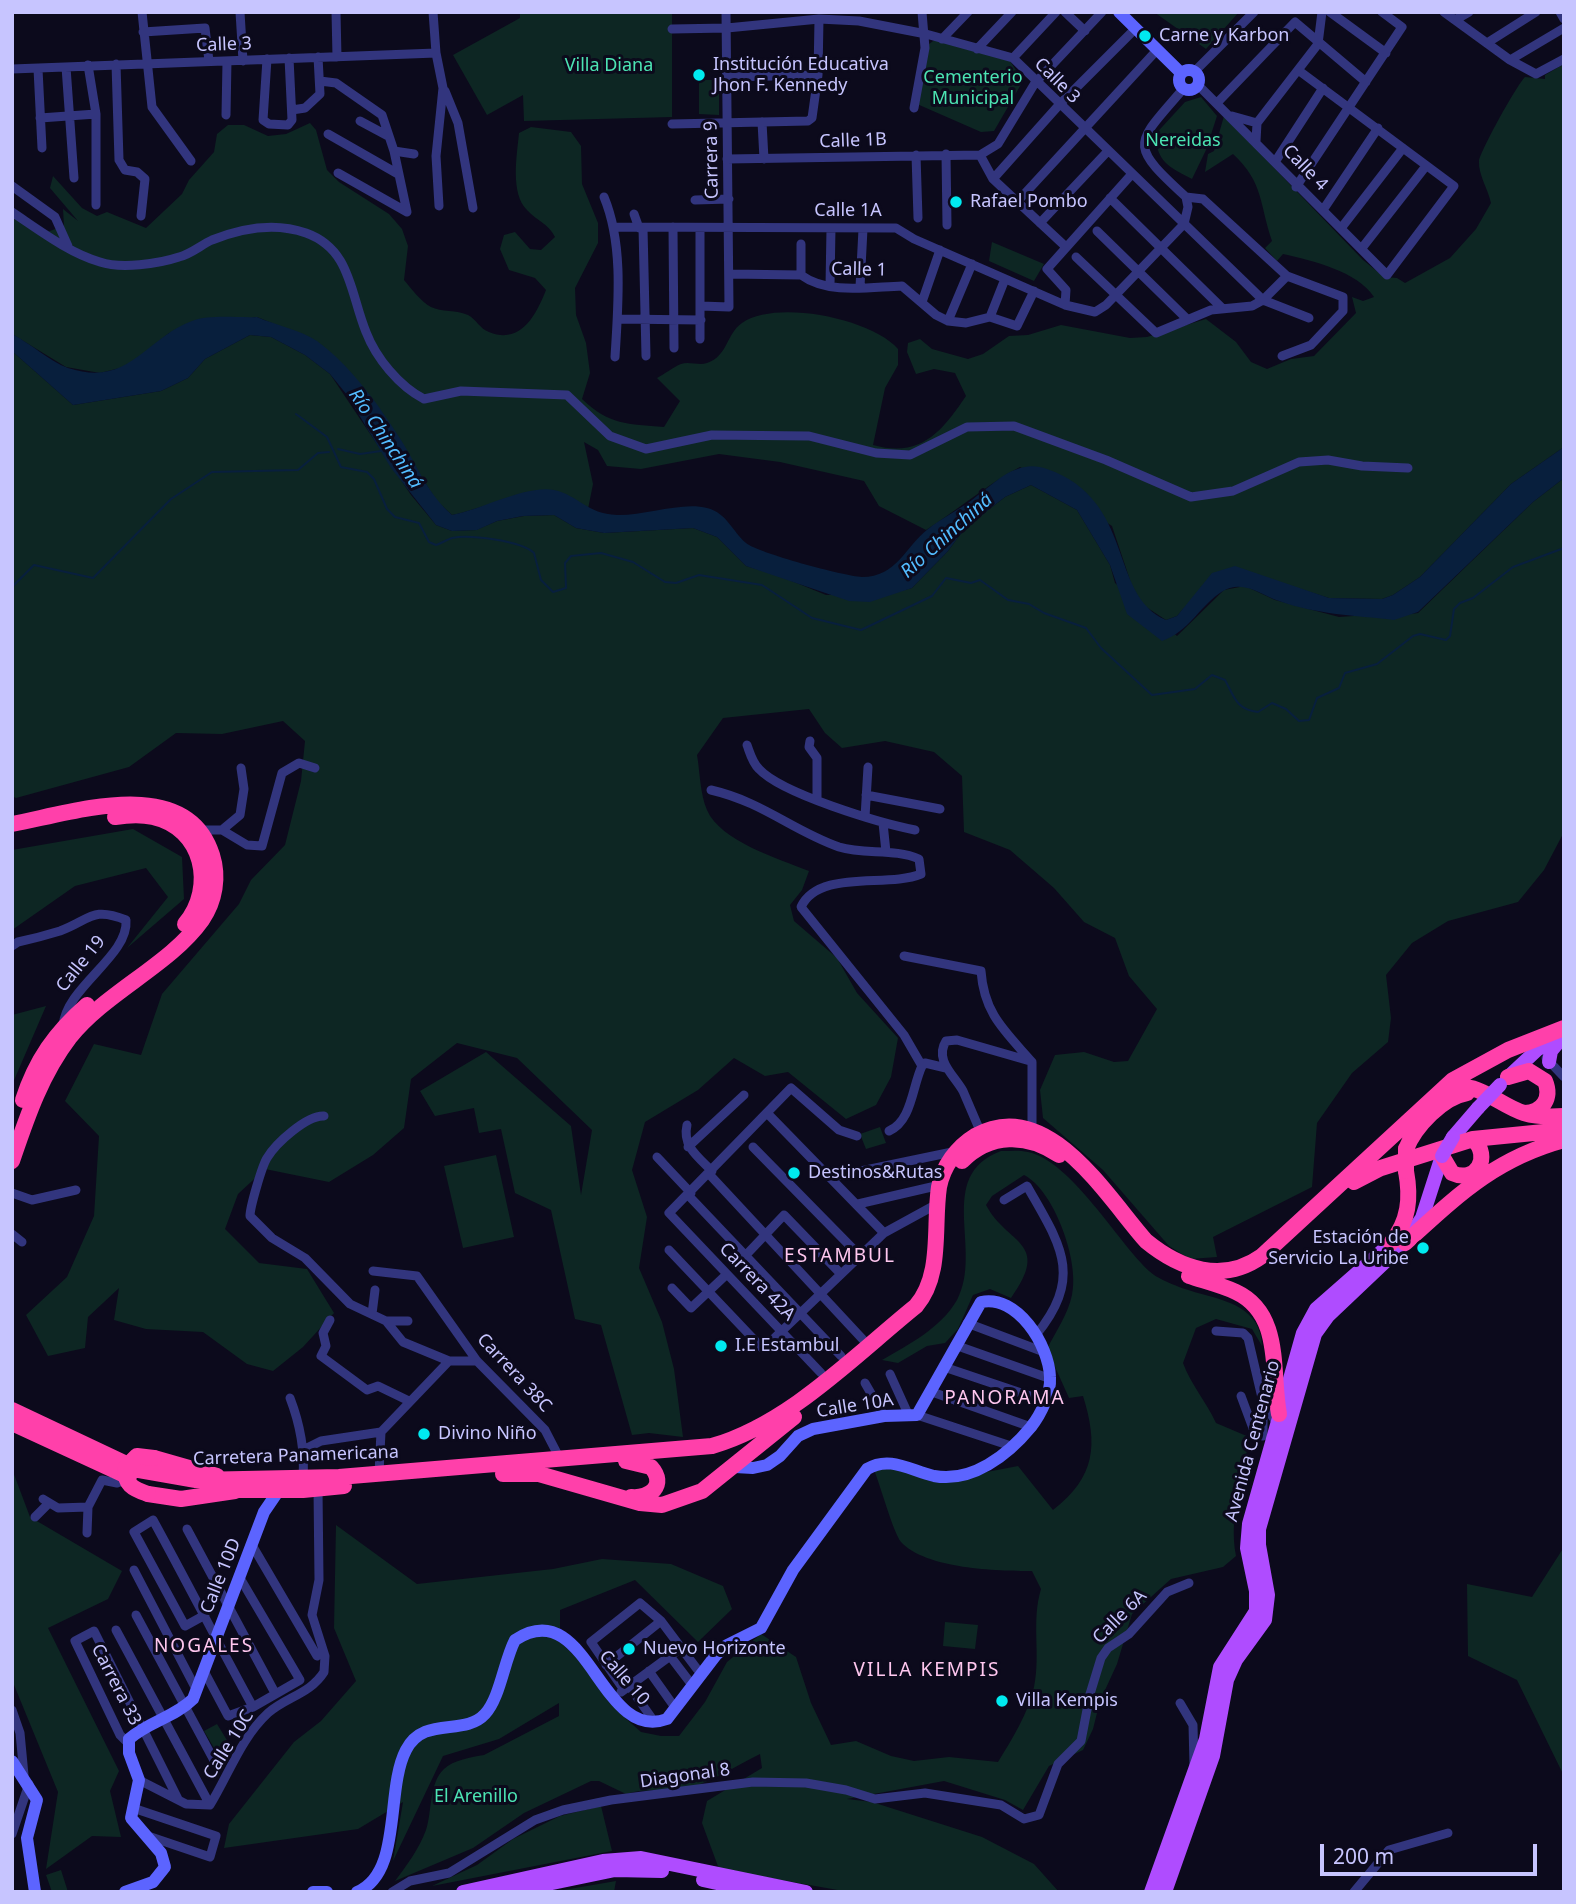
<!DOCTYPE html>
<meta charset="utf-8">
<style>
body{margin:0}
#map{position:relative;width:1576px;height:1904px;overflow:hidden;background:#0c0a1c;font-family:"Noto Sans",sans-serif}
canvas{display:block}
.frame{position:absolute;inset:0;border:14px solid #c7c5ff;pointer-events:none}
.scale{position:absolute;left:1320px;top:1844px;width:217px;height:32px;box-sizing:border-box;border:4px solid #c7c5ff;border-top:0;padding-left:9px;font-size:21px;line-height:24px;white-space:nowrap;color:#c7c5ff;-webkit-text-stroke:5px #0c0a1c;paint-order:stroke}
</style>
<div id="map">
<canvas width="1576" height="1904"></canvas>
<div class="frame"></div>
<div class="scale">200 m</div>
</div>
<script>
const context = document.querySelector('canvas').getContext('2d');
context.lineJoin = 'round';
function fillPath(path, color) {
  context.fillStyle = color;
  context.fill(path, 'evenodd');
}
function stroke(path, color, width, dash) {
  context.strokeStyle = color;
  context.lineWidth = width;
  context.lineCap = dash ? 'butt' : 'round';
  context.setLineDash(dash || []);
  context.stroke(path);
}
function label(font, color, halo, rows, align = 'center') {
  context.font = font + ' "Noto Sans",sans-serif';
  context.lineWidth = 6;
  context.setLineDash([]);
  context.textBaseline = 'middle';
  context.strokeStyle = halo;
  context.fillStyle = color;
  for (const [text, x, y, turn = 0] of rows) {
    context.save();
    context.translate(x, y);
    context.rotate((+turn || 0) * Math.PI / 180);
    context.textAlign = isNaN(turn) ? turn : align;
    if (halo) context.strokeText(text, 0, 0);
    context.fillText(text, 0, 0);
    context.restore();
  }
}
const green = new Path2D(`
 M520,12H672V117L524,121L523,95L487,115L453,55L520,18Z
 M1154,12H1239L1206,49Z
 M936,39L1010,61L1023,81L994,131L981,132L917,104L929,44Z
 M1564,64V447L1511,484L1420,577L1393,595L1382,599L1329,598L1265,578L1193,598L1177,616L1166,620L1143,605L1132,586L1112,526L1020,467C987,484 958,510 926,530L879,506L864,481L780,462L719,454L641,469L607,466L598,450L584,442L593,484L588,509C542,475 500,505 452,515L436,500L375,403L316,341L257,317L169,333L128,366L100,373L66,367L12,334V216L44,233L64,226L63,209L78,221L50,188L53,176L82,208L97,216L107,212L146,228L182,194L189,180L214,152L217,134L228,125H244L268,136L286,134L310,123L316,130L327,170L339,182L389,214L402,229L408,246L404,280C411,288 421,302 431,307C441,312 457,310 468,315C476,319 480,329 489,332C521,345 536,315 546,290L535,278L509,270L500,249L504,235L515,232L530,249L541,250L555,237C548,223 537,221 527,210C510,193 517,155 519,133L531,127L571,132L581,146L582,184L598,223V243L575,288L576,315L586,343L590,373L582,399C609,425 628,424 664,427L680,401L657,378C665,374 673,367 681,364C689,361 699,366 707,363C728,356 726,334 742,323C777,299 872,319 898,349V365L885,388L873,445C920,458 941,433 966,396L955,373L934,369L916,374L907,352L908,343L920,339L932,349L968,359L983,354L1009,336L1028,335L1061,325L1130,338L1147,337L1206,319L1236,342L1251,362L1267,369L1291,359L1314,356L1356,313L1352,297L1363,301L1374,297C1357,271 1313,261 1283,254L1277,261L1265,248L1272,241C1259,203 1264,183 1233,154L1205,172L1208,154L1214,151L1224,116L1363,260L1384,277L1397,278L1405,283L1450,258L1476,229L1491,203C1488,189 1478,174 1479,161C1481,150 1516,86 1525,77L1545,79V75Z
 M699,80H719V115L699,114Z
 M1201,97L1217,116L1206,150L1192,179C1172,168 1159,164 1156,141L1151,139L1185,102Z
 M992,242L1044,264L1034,281L989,261Z
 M250,335L271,337L305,355L330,374L411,495L436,525L452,531L476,530L497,521L524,516L554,515L576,528L604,533L693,528L717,537L746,566L777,575L826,595L896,592L912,588L948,551L965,528L1005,497L1031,485L1077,510L1110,565L1115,583L1177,636L1224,590L1245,586L1275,600L1339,617L1368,615L1382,618L1418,613L1533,502L1564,478V832L1544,870L1518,902L1448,921L1412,943L1386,975L1391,1018L1388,1042L1352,1073L1317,1123L1312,1187L1213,1237L1217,1257L1190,1259L1169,1246L1103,1170L1043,1118L1040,1090L1055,1055L1084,1052L1114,1062L1128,1061L1157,1009L1129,976L1115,938L1084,922L1054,888L1010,850L964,832L962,776L934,752L885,741L842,748L825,733L809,709L723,718L697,755C700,772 700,794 707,810C720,841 779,859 809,871L802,890L790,905L794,921L837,958L857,993L898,1038L891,1077L876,1105L846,1119L788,1072L765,1076L734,1058L698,1090L645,1122L632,1170L647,1217L639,1268L662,1322L674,1369L683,1437L649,1433L632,1435L601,1325L575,1319L551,1210L515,1193L501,1129L479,1133L474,1108L435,1116L420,1091L486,1052L571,1126L581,1195L592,1130L517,1058L457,1043L411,1079L404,1128L373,1155L329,1182L265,1169L238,1194L225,1229L259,1263L307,1269L334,1313L303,1347L273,1371L247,1364L203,1332L146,1329L114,1320L119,1288L88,1317L85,1348L48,1356L26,1315L67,1277L94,1216L99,1136L65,1101L94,1044L141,1055L162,994L239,904L251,880L285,845L301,781L305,741L283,721L222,734L176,733L129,767L16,798L12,796V351L73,405L161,391L188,378L205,359Z
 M133,829L182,857L184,899L127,948L168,897L146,868L75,886L12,930V850Z
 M46,1006L12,1085V1015Z
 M880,1127L886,1143L866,1149L860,1134Z
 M1001,1151C1010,1151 1020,1150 1028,1152C1071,1161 1117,1241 1149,1271C1160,1281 1184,1289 1198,1293C1227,1301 1261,1308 1262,1346L1252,1329L1216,1319L1196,1328L1183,1363C1191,1385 1206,1401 1216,1423L1249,1437C1244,1478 1228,1514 1236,1556L1223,1567L1171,1579L1132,1614L1117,1664L1100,1701L1093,1729L1083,1750L1049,1766L1023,1810L1005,1800L944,1781L847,1799L872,1802L982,1837L1034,1864L1059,1892H849L719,1869L702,1823L707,1801L762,1768L760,1754C738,1765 714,1780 690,1788C668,1794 647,1787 626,1794L599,1781H591L524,1813L473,1848L395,1881C407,1865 419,1849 426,1830C432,1813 429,1782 444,1769C453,1760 472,1757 484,1755L559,1716V1703L499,1739L443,1756L393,1861L403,1802L358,1829L224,1848L229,1824L294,1742L321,1721L356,1681L334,1628L336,1525L417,1584L553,1569L602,1559L671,1564L723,1586L732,1609L698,1642L635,1580L560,1610V1642L582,1663L623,1716L641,1732L661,1736H679L705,1702L727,1662L761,1634L796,1657L811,1703L831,1745L856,1741L891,1756L914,1761L949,1757L998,1762C1012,1739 1028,1714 1034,1687C1041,1654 1031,1622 1041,1589L1032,1571C997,1571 926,1569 901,1542C893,1532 880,1484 874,1470L890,1465L961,1477L1018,1466L1053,1510C1096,1477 1098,1444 1083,1396L1069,1398L1047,1349C1056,1331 1068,1314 1072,1295C1080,1262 1054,1190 1024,1175L992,1196L986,1205C1007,1245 1052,1241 1011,1298L990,1289L973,1295L958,1329L945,1343L927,1346L898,1363L882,1360C908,1345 941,1328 957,1300C984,1250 934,1176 1001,1151Z
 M496,1155L514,1237L463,1248L444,1166Z
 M12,1469L30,1517L122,1571L108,1599L48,1628L119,1771L110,1791L121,1837L92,1836L46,1869L58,1792L12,1680Z
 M1564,1547V1776L1517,1680L1468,1656L1467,1584L1532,1597Z
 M945,1622L978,1625L975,1649L943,1646Z
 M217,1724L233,1750L220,1758L204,1731Z
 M601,1806L612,1851L432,1886L477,1865L513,1839L560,1816Z
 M61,1870L68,1892H52L46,1875Z
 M616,1881L614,1892H552Z`);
const water = new Path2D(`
 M257,317C275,325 301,330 317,341C350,365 379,405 401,440C418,467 427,493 452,515C481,510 525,485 554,490C578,495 587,514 617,515C643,516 683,501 707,508C727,513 732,531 746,543C758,553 844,576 862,577C897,577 905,547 928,529C942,518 958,510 972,500C994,484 1016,458 1047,469C1136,500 1108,595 1166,620L1177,616L1212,573L1235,566L1329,598L1382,599L1393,595L1420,577L1511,484L1564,447V478L1533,502L1418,612L1394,620C1353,615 1319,615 1279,601C1261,595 1243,579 1223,591C1200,605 1189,632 1162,641L1127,614L1110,565L1077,510L1031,485L1005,497L965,528L948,551L912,588L870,602L849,601L746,566L717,537L693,528L604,533L576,528L554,515L523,516L497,521L477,530L452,531L436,525L391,468L347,395L330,374L305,355L271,337L250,335L205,359L188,378L161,391L73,405L12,351V334C30,343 49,361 68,368C129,388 144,339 192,321C210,314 238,318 257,317Z`);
const stream = new Path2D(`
 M296,414L327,437L341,467L367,472L374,479L387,509L395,517L419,523L429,542L436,545C442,543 446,540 452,538C469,534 522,541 534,553L541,580L553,592L566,588L565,563L571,556L601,553L633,562L665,582L676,583L699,575L762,585L812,618L861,630L932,596L946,578L971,583L980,580L1008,600L1029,604L1044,613L1086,628L1101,648L1152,695L1195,689L1212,675L1225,680C1234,696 1236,710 1258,712L1272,703L1286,709L1299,721L1309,720L1317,698L1339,688L1345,673L1377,664L1413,636L1420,634L1446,640L1450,636L1454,609L1460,603L1473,598L1513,567L1564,548
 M338,449L360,454L381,451
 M12,587L34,565L93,578L171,499L212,472L298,470L318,453L329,452`);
const street = new Path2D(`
 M142,12L152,107L191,161
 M240,12L243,61
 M336,12L337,57
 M433,12L436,53L443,88L436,156L439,206
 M1065,12L1085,31
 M1330,12L1386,53
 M1444,12L1510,60L1536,74L1564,59
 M1560,12L1564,19
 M1455,20L1469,12
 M672,29L727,28L819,19L859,21L926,34L1013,58L1263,300L1309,318
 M143,32L205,28L209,61
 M942,39L968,12
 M1487,43L1536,12
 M977,49L1012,12
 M1013,58L1056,12
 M267,59L263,120L269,124L288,125L292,120L289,58
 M1510,60L1564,28
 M116,64L119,160L125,170L137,172L145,179L141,216
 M88,65L96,114V205
 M66,67L74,178
 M12,69L436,53
 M38,69L42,148
 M1195,71L1254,12
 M728,77L818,75
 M320,81L336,83L382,115L394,151L407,212
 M1198,85L1387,275L1454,186L1298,70
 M1184,88C1135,145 1127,143 1186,197
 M445,91L458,123L473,208
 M1217,103L1295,22L1366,82
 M914,108L925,48L922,12
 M292,110L305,108L320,94L318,57
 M226,115L227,61
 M1232,116L1257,123
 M40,118L96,114
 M360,121L388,136
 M762,122L764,159
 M672,124L808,121L812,118L818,75L819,19
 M328,134L398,174
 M1256,141L1257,123L1318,44L1322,12
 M394,151L414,154
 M946,154L947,225
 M916,155L918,218
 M980,155L998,144L1035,83L1102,12
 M980,155L993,179L1066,247
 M727,159L980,155
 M1275,162L1323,88
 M338,173L407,212
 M993,179L1059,105L1135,29
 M12,186L55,217L68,246
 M1296,187L1402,27L1382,12
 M604,197C624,245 618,306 615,357
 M1186,197L1203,199L1287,276L1343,297V311L1311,345L1282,356
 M1110,198L1222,308
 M695,200L729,199
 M1017,202L1157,50
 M1323,210L1378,128
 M12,212C39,230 69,253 100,262C121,269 158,264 179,257C191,254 201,245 212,240C242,228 275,222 306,233C351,249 350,293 366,332C376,358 399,386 424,399L461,391L567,395L610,436L646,449L712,435L809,436L876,453L910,455L967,427L1014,426L1106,460L1191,497L1233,491L1299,462L1328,460L1362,466L1408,468
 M634,214L639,228
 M1040,223L1107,152
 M615,227L896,228L914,239L1065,305L1095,312L1106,305L1184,224L1188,207L1186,197
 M673,227L674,348
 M1342,227L1403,148
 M643,228L646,356
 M700,228V339
 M1097,231L1187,319
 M801,244V275
 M1362,248L1426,166
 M1076,257L1156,333L1211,310L1252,306L1263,300L1287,276
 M730,274L801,275C828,295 870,287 902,286L936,315L948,321L966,323L990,317L1017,326L1034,291
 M830,286L831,228
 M860,287L863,229
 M922,302L940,250
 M1065,305L1066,290L1047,269L1131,175
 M701,306L729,307L726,12
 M990,317L1005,279
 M618,319L701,320
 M948,321L972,264
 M810,741L809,747L817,758V799
 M747,745C750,753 752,762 759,769C782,794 880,823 915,830
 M711,790C763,802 793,831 839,847C865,855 894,848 919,859L921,874C887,888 819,869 801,907L904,1035L922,1066
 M866,795L940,809
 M865,817L868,767
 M883,823L886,852
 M199,830H222L240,815L244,789L241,768
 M222,830L247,845L262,846L282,773L299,763L315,768
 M12,946L18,942C32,939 47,935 60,931C90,920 92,906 126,920C129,956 66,987 63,1026
 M904,956L981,971C984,1014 1005,1031 1032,1062V1128
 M1546,1058L1564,1077
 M922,1066L925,1063L946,1068
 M768,1114L884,1233
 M324,1116C307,1115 276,1143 267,1158C262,1166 250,1207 250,1216L272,1238L305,1258L350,1304L386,1321L403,1342L449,1361H477
 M687,1125C682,1146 698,1157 712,1171
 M889,1131C912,1121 912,1087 922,1066
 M981,1133C975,1119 969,1105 963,1091C954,1075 934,1060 946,1041L957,1040L1030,1061
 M688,1147L744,1095
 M753,1147L859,1255
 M657,1157L691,1193
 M709,1174L868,1345
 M832,1177L957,1151
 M12,1193L32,1200L76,1190
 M688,1195L841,1356
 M1004,1200L1027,1186C1059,1243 1085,1275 1036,1335
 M858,1204L940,1185
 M12,1234L22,1242
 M669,1250L763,1349L884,1233L937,1204
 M746,1255L784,1215L840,1273
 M373,1271L417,1276L477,1361L545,1430L560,1459
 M672,1288L691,1308L727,1274
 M372,1314L375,1290
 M330,1320L323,1333L326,1346L321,1356L367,1390L378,1386L409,1401
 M386,1321H408
 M967,1323L1044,1352
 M1216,1331L1243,1333L1248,1338L1263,1402L1276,1422
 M955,1345L1051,1379
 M944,1367L1045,1401
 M821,1373L669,1213L791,1088L839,1130L857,1136
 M890,1374L909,1416
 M865,1383L884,1416
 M932,1392L1031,1427
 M1241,1396L1254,1431L1263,1436V1404
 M290,1398C300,1424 305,1449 303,1477
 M917,1415L1011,1446
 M303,1450L321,1441L381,1432
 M379,1473L381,1432L449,1361
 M43,1499L58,1508L88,1507
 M35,1517L48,1504
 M187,1529L275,1693
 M87,1533L88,1507L102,1480L117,1483L129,1478
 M252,1545L317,1656
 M134,1570L197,1691
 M136,1615L216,1764
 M205,1615L185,1626L134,1532L153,1520C187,1582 219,1645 253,1707
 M116,1630L210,1805
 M670,1656L689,1681
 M606,1665L661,1621
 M204,1671L228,1716L253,1707L300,1680L240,1578
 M649,1671L676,1709
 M629,1686L651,1717
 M624,1690L591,1642L640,1603L661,1621L697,1669
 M621,1692L681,1648
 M1180,1703L1193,1725L1194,1765
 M12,1710L20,1733L24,1775
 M128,1743L120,1735L75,1641L94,1631L178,1799
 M139,1780L186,1804L210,1805C229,1774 241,1738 268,1713C286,1697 310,1694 324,1672L325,1656L312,1615L319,1580L318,1489
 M133,1808L216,1836L210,1857L148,1836
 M12,1834L29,1784
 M392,1892L410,1881L449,1873L535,1820L563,1810L611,1800L753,1782L806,1783L846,1790L875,1799L925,1793L1001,1805L1024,1819L1039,1815L1058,1764L1081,1741L1090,1694L1101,1658L1108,1648L1129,1634L1167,1592L1189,1583
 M1354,1892L1389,1850L1448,1833`);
const secondary = new Path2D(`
 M1119,12L1181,73
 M1179 80a10 10 0 1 1 20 0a10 10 0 1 1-20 0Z
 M12,1761L37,1800L27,1838L35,1892
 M125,1892L153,1882L165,1867L161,1853L131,1818L139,1780L129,1753V1739C148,1722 175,1717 193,1699L264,1512L279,1490
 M313,1892H327
 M357,1892C403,1873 385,1790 406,1750C424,1715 464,1737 485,1714C500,1698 504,1661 515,1640C588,1592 600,1744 667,1719L716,1655L727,1645L761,1628L793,1570L867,1469C890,1455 911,1471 934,1476C972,1483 1008,1455 1031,1427C1041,1414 1051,1394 1050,1377C1049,1345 1017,1294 981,1302L917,1415L884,1416L813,1429L798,1436L780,1456L767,1465L753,1468L735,1467`);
const primary = new Path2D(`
 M1549,1062L1551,1051L1561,1039
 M1507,1078L1538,1049L1562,1036
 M1453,1137L1478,1108
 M703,1880L758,1892
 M463,1892L603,1861L641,1858L806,1892
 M509,1892L615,1870L662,1871
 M1151,1892L1206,1739L1220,1667L1256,1611V1591L1247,1548L1249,1524L1303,1333L1316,1309L1398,1237
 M1165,1892L1213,1756L1227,1680L1236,1660L1265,1620L1268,1595L1259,1545V1529L1315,1334L1328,1316L1405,1243L1422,1218L1442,1156`);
const highway = new Path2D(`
 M115,817C128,815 140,814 153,817C203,828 216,887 185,924
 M12,824C72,813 186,773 212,855C219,877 215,901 202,920C170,965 106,992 70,1037C41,1075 27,1117 12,1161
 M1508,1077L1529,1071L1545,1081C1552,1098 1543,1112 1525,1113
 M1446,1090C1474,1077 1498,1105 1524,1113C1537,1117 1550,1117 1564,1116
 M23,1100C36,1060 55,1033 87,1005
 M1406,1149C1415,1126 1443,1097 1467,1093
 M1442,1156L1452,1173C1476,1184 1492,1157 1473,1139
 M962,1161C990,1133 1027,1133 1059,1155
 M1354,1182L1381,1168L1473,1139L1564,1130
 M1391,1243C1409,1221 1411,1198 1406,1171
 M1405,1243C1457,1196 1494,1159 1564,1140
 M1189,1276C1204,1281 1221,1285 1236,1292C1283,1314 1271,1373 1279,1414
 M12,1410L139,1470L196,1480L339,1477L712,1446C789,1424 854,1356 916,1306C943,1274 933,1227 939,1187C943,1166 957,1147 975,1136C1047,1095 1106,1196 1146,1241C1180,1269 1223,1284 1262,1256L1453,1080L1508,1050L1564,1028
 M12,1423L129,1477
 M154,1458L217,1476
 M626,1461L651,1467C667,1485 650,1499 631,1497
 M503,1474H539L640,1503L662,1505L702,1491L794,1417
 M223,1490H303L344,1486
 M148,1494L181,1499L235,1491`);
const primaryBridge = new Path2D(`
 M1478,1108L1500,1085
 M1442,1156L1453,1137`);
const highwayBridge = new Path2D(`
 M1406,1171V1149
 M148,1494C133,1489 123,1484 126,1467L137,1456L154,1458`);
const markers = [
 [1145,36,7,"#00eaf0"],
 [699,75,7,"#00eaf0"],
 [956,202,7,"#00eaf0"],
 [794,1173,7,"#00eaf0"],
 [1423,1248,7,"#00eaf0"],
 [721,1346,7,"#00eaf0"],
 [424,1434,7,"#00eaf0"],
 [629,1649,7,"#00eaf0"],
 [1002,1701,7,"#00eaf0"]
];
const poiNames = [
 ["Carne y Karbon",1159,36],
 ["Institución Educativa",713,65],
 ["Jhon F. Kennedy",713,86],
 ["Rafael Pombo",970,202],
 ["Destinos&Rutas",808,1173],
 ["Estación de",1409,1238,"right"],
 ["Servicio La Uribe",1409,1259,"right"],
 ["I.E Estambul",735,1346],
 ["Divino Niño",438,1434],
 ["Nuevo Horizonte",643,1649],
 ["Villa Kempis",1016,1701]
];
const streetNames = [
 ["Calle 3",224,45,-2],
 ["Calle 3",1057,81,45],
 ["Calle 1B",853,141,-2],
 ["Carrera 9",712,160,-91],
 ["Calle 4",1305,168,46],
 ["Calle 1A",848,211],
 ["Calle 1",859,270,1],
 ["Calle 19",81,964,-51],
 ["Carrera 42A",757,1282,46],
 ["Carrera 38C",514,1373,47],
 ["Calle 10A",855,1406,-9],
 ["Avenida Centenario",1253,1441,-75],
 ["Carretera Panamericana",296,1456,-2],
 ["Calle 10D",221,1576,-68],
 ["Calle 6A",1120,1617,-45],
 ["Calle 10",624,1678,49],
 ["Carrera 33",116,1685,63],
 ["Calle 10C",229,1745,-58],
 ["Diagonal 8",685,1776,-8]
];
const parkNames = [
 ["Villa Diana",609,66],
 ["Cementerio",973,78],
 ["Municipal",973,99],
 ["Nereidas",1183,141],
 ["El Arenillo",476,1797]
];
const waterNames = [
 ["Río Chinchiná",385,439,56],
 ["Río Chinchiná",947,536,-42]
];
const neighbourhoodNames = [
 ["ESTAMBUL",840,1257],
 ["PANORAMA",1005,1399],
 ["NOGALES",204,1647],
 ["VILLA KEMPIS",927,1671]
];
fillPath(green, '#0d2623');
fillPath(water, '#081f3d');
stroke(stream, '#081f3d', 2);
stroke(street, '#32357e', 9);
stroke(secondary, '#5c64ff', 12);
stroke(primary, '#af4cff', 14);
stroke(highway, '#ff40aa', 16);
stroke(primaryBridge, '#af4cff', 14);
stroke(highwayBridge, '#ff40aa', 16);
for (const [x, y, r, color] of markers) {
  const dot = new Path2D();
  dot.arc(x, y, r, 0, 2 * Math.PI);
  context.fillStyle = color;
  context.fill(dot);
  stroke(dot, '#0c0a1c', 2.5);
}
label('18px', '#c7c5ff', '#0c0a1c', poiNames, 'left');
label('18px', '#c7c5ff', '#0c0a1c', streetNames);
label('18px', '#4ce4b3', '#0c0a1c', parkNames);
label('italic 19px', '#53bcff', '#0c0a1c', waterNames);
context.letterSpacing = '2px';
label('19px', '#ffc7ef', '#0c0a1c', neighbourhoodNames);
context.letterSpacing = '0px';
</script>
